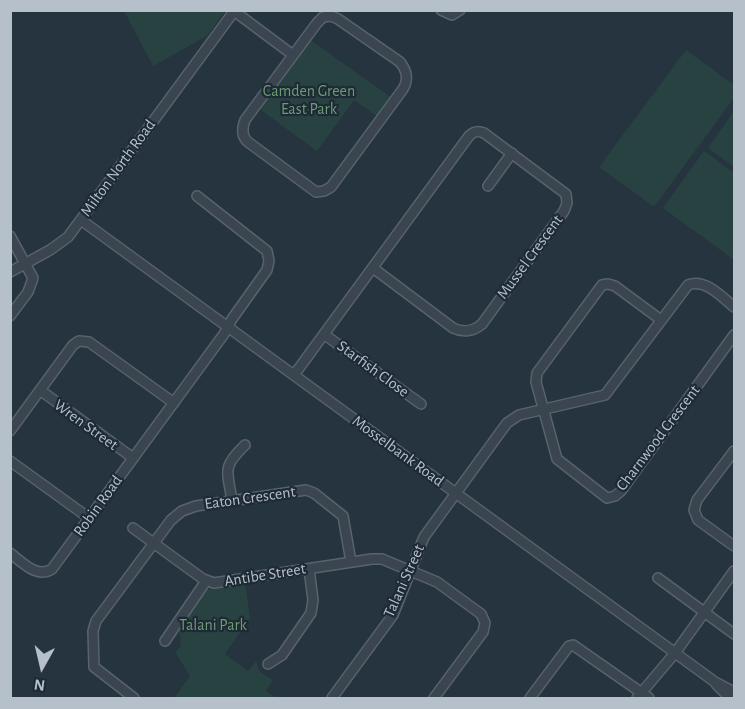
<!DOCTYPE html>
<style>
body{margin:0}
#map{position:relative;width:745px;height:709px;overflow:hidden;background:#25343f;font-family:"Alegreya Sans",sans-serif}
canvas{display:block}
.frame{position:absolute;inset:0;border:12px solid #b6c0ca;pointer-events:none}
.north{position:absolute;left:12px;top:637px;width:60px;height:60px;-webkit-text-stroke:4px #1e2a35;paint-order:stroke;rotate:188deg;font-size:16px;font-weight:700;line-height:24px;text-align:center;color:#b6c0ca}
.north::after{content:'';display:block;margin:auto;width:21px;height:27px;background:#b6c0ca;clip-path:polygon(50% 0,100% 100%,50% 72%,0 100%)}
</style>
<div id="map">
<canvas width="745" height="709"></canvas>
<div class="frame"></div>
<div class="north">N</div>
</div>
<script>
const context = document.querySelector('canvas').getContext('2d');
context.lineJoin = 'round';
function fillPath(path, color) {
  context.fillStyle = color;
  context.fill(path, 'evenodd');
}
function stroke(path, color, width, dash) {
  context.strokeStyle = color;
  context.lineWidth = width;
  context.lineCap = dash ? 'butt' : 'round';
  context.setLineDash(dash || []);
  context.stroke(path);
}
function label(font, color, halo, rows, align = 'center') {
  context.font = font + ' "Alegreya Sans",sans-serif';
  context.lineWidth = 4.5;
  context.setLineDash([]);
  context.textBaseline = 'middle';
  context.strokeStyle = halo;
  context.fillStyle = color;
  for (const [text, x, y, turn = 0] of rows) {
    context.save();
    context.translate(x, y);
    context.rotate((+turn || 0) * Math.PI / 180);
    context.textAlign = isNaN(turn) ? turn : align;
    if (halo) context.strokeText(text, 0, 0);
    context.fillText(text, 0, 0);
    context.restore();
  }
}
const green = new Path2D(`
 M124,11H225L207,36L153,66Z
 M309,39L392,98L378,117L354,100L317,151L258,108Z
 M686,50L734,85V98L654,207L599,167Z
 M734,111V167L708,148Z
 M704,151L734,173V260L663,208Z
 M245,583L250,618L225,654L248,671L256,661L260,672L273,680L266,691L276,698H174L190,676L175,652L181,646L179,627L205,590Z`);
const street = new Path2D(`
 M441,10L452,15L460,10
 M234,11L293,55
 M331,16L338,19L400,62C407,71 409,79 403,89L331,187L324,191L316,192L248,142C241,136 242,128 245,120L317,23L323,17Z
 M488,186L512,153
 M81,220L715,682L734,692
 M10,236L33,278L28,292L10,316
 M10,272L50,250L68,237L235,10
 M661,320L615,286L608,284L602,285L537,373L536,382L557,459L607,498L615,496L621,491L734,335
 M325,335L421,404
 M294,375L469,136C473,132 477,130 484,133L566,194L567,203L564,211L482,324C474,331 463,333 453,328L373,268
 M40,390L133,458
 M10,431L73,345L79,341L89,342L174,403
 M734,451L697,500L694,510L698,520L734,546
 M10,461L89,518
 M232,500C227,470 222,467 245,445
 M133,528L203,579L214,583L372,559H382L437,582L481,614L485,623L483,632L434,698
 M10,553C22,562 37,579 52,569L224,334L232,319L267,270L269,261L267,251L197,196
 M658,578L734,634
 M165,641L206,581
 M268,664L282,655L311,613L313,600L309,569
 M716,684L730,698
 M134,698L94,667L93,631L96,621L171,520L182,511L196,506L306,490L314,493L343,516L351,562
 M332,698L393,615L424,537L507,423L519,415L605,395L688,285C705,278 722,297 734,307
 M530,698L569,646L573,645L649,698
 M637,698L675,653L734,571`);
const parkNames = [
 ["Camden Green",309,91],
 ["East Park",309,109],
 ["Talani Park",213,625]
];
const streetNames = [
 ["Milton North Road",118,168,-54],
 ["Mussel Crescent",530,257,-54],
 ["Starfish Close",373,369,36],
 ["Wren Street",86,425,36],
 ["Charnwood Crescent",658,438,-53],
 ["Mosselbank Road",398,451,36],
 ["Eaton Crescent",250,498,-8],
 ["Robin Road",98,506,-54],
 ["Antibe Street",265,575,-9],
 ["Talani Street",404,581,-66]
];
fillPath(green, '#284241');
stroke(street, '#57636d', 12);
stroke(street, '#3a454f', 9);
label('16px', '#6d9b73', '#1e2a35', parkNames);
label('16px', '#b6c0ca', '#1e2a35', streetNames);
</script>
